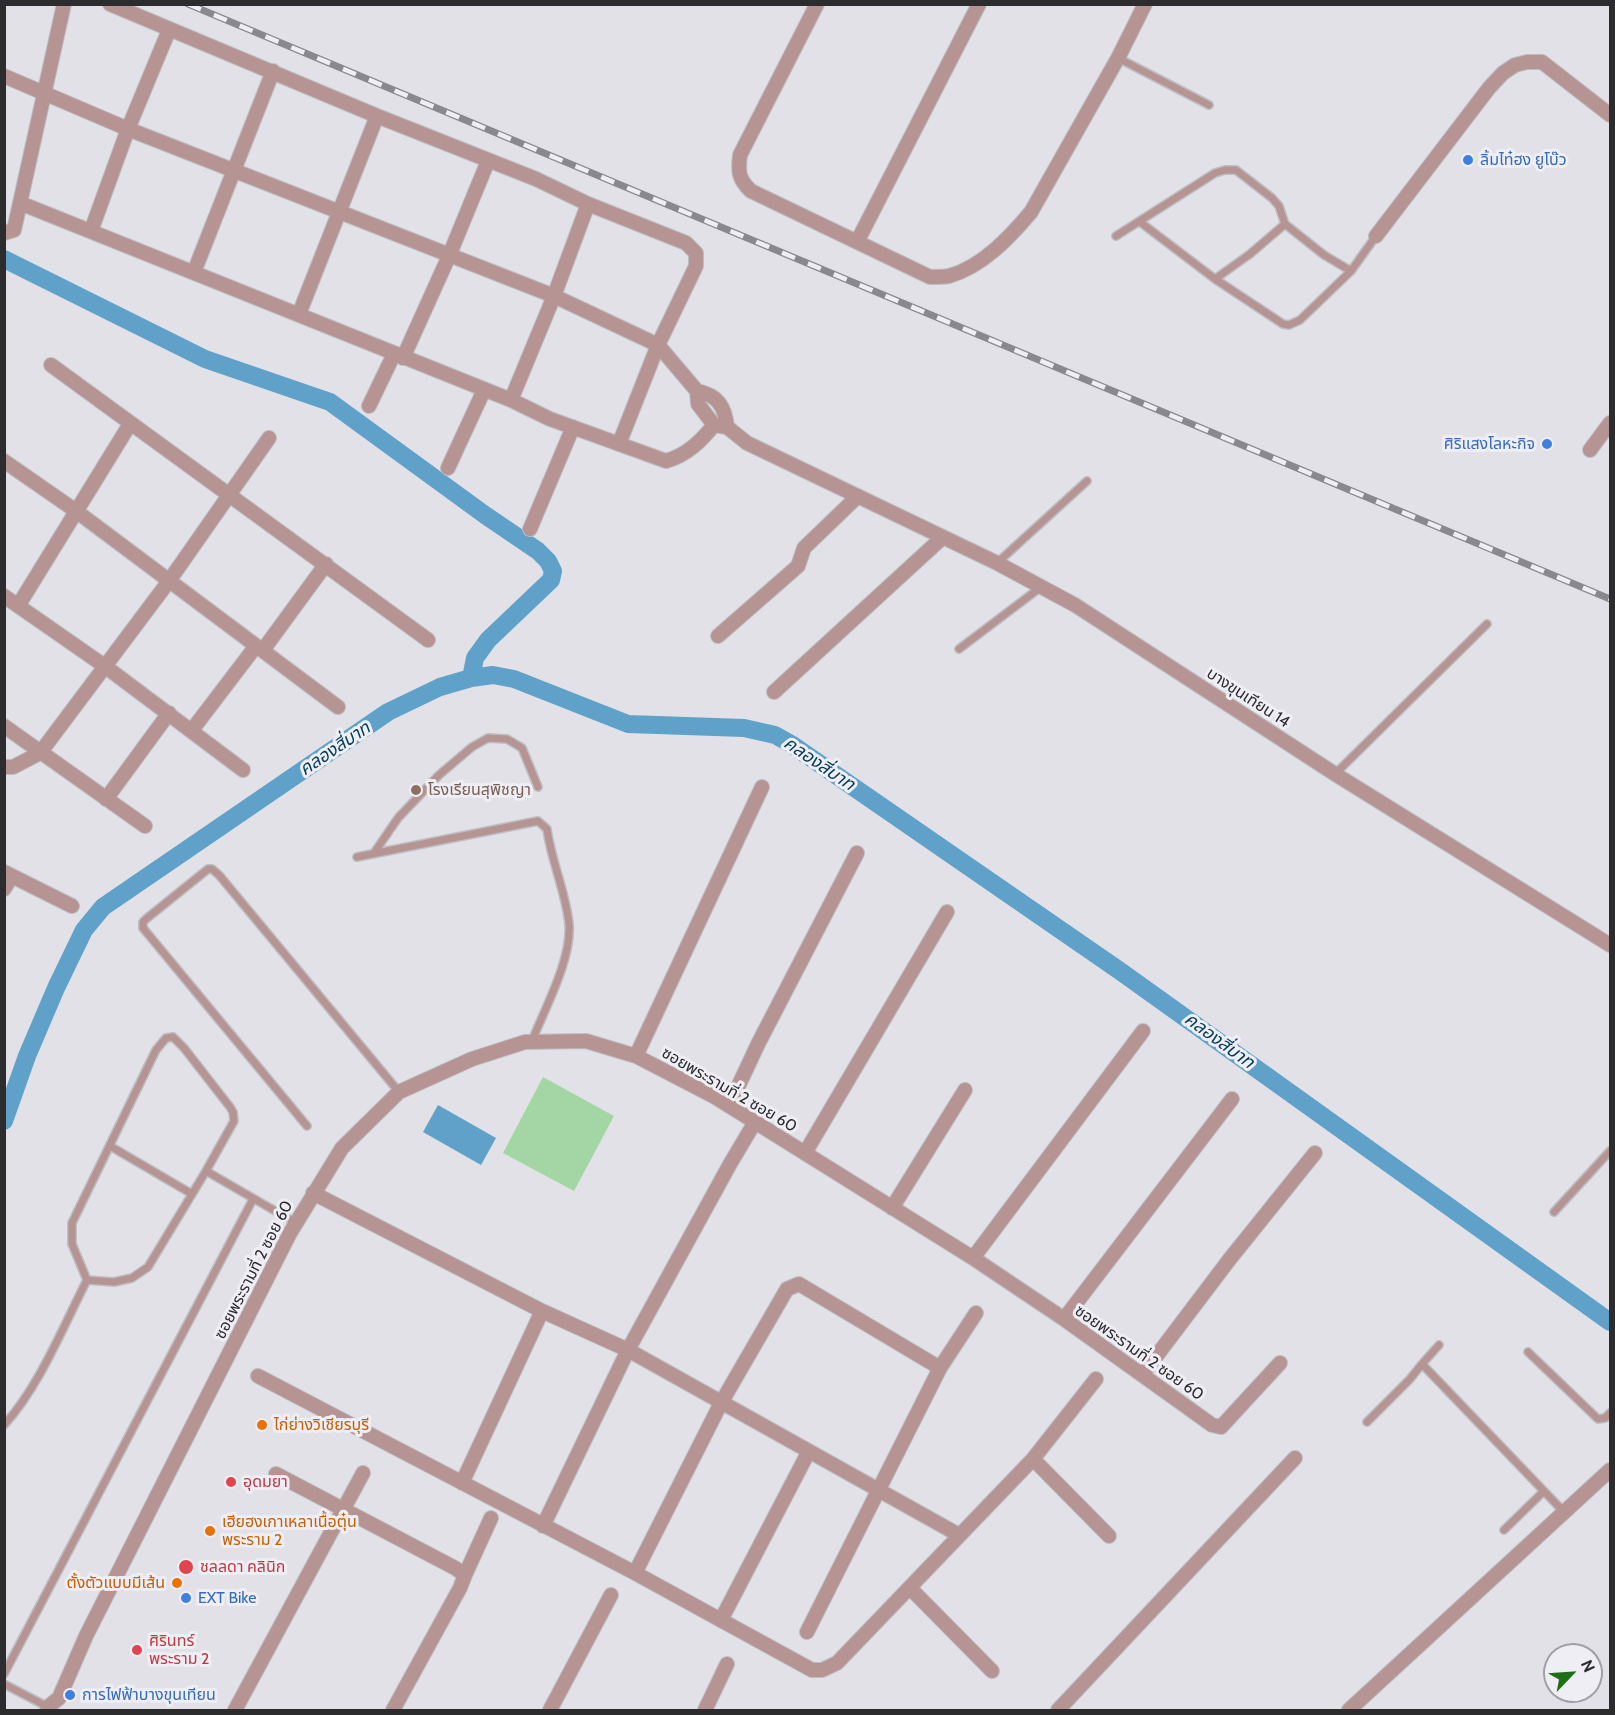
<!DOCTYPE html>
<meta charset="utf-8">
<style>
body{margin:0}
#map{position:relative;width:1615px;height:1715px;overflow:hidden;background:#e1e1e7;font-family:Cabin,sans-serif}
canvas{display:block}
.frame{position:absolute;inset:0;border:6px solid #2c2c2e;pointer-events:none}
.north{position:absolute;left:1543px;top:1643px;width:60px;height:60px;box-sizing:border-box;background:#eeeef4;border:2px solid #a0a0a5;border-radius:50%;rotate:65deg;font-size:16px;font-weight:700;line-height:24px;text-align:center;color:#2c2c2e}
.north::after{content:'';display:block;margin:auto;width:21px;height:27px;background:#1e6f16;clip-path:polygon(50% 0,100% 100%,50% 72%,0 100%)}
</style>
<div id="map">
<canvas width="1615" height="1715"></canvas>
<div class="frame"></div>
<div class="north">N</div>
</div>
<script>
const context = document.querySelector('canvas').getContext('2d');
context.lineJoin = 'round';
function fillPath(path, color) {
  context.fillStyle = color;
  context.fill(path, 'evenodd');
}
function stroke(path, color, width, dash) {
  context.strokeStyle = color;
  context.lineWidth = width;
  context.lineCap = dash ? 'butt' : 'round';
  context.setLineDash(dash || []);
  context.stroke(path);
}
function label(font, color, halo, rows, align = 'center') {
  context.font = font + ' Cabin,"Noto Sans Thai",sans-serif';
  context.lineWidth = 6;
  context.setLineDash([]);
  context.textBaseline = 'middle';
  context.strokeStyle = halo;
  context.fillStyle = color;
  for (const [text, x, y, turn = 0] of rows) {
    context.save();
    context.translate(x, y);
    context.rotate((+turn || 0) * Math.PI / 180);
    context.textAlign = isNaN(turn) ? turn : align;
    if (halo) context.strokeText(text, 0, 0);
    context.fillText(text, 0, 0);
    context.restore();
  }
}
const green = new Path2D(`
 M543,1077L614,1116L574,1191L503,1153Z`);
const water = new Path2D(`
 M438,1105L496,1138L481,1165L423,1132Z`);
const canal = new Path2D(`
 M4,259L205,359L330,402L485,515L538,551L548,561L553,571L551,580L488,640L475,658L471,678
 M4,1121L27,1056L56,988L84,930L103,907L388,712L440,687L471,678L493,675L514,679L628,724L744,728L775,735L791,744L1120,971L1610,1322`);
const service = new Path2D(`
 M1118,58L1209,105
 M1140,222L1215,279L1250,254L1285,224
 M1116,236L1215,173L1225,170H1236L1272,198L1279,206L1285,224L1324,255L1351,271L1376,236
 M1215,279L1283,324L1289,325L1300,320L1351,271
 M997,563L1087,481
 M959,649L1041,587
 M1335,774L1487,624
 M374,853L398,818L439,775L472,747L488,738L507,739L522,748L538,787
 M357,857L538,821L547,829C551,860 566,893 569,924C572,959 545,1008 532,1041
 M307,1126L143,928V922L146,919L208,869H212L219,875L399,1092
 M110,1146L192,1194
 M206,1171L296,1223
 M1554,1212L1610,1151
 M1528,1352L1598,1419L1605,1418L1610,1413
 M1422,1364L1439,1345
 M1367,1422L1410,1379L1422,1364L1564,1512
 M4,1425C39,1387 63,1327 87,1280L72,1244V1223L156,1050L166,1038L173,1037L184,1048L230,1107L233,1112L234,1121L206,1171L148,1267L132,1278L114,1282L87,1280
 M1504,1530L1543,1492
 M4,1674L253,1199
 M4,1684L48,1707`);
const minor = new Path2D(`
 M110,4L377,116L536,179L588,204L686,243L696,253V266L658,345L619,444
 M817,4L740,155C738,171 738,179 751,191L930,277C936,277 943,277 949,276C982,267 1010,237 1031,212L1118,58L1145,4
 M4,76L128,129L554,296L658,345L697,391L698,404L714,425L727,427L747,443L997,563L1075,605L1335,774L1610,945
 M20,203L511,400L550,419L666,461C687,455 701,441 714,425
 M91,231L128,129L169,30
 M4,233L14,230L64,4
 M1376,236L1489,88L1503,73L1515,65L1527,62H1542L1610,115
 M857,242L979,4
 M194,272L273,71
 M299,314L377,116
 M403,358L449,256L488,161
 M51,365L428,640
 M697,391C718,395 725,407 727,427
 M511,400L554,296L588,204
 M369,406L394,354
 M1590,450L1610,423
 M4,461L76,511L338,707
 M448,468L484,390
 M530,529L573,427
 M4,596L106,667L243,770
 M18,606L130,424
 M718,636L798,566L804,548L858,496
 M263,650L326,564
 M774,692L943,537
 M4,726L145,826
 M192,730L256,646
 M4,767H13L40,753L169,581L269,438
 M106,799L169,713
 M4,872L72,906
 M4,889L12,876
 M636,1056L762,787
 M729,1106L758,1044L857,853
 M805,1153L947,912
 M313,1193L542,1311L628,1350L959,1535
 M892,1208L965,1090
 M973,1258L1143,1031
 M1064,1319L1232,1099
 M1142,1375L1229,1260L1315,1153
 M258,1376L635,1573L812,1670H822L837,1663L1033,1459L1096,1379
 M1033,1459L1109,1536
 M276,1474L455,1568L465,1575L460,1588L393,1710
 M462,1483L542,1311
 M543,1526L628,1350L730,1164L755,1122
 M635,1573L721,1403L787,1289L799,1284L940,1368
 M465,1575L491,1518
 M910,1588L992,1671
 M721,1620L809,1451
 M807,1632L940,1368L976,1313
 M47,1710L48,1707L59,1698L86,1636L290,1233L342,1148L399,1092L472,1059L525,1042L586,1041L636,1056L715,1097L973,1258L1064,1319L1212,1425L1221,1427L1280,1363
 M235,1710L363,1473
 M550,1710L611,1595
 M705,1710L727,1664
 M1058,1710L1295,1458
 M1349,1710L1610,1470`);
const rail = new Path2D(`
 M188,4L1610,599`);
const markers = [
 [1468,160,6,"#3f7fe0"],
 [1547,444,6,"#3f7fe0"],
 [416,790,6,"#8d6e63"],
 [262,1425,6,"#e8710a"],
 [231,1482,6,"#e0444e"],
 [210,1531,6,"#e8710a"],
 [186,1567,8,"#e0444e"],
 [177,1583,6,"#e8710a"],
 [186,1598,6,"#3f7fe0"],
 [137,1650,6,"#e0444e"],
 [70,1695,6,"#3f7fe0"]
];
const shopNames = [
 ["ลิ้มไท๋ฮง ยูโบ๊ว",1480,160],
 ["ศิริแสงโลหะกิจ",1535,444,"right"],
 ["EXT Bike",198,1598],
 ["การไฟฟ้าบางขุนเทียน",82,1695]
];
const streetNames = [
 ["บางขุนเทียน 14",1248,698,33],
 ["ซอยพระรามที่ 2 ซอย 60",729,1090,30],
 ["ซอยพระรามที่ 2 ซอย 60",254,1270,-63],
 ["ซอยพระรามที่ 2 ซอย 60",1139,1353,35]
];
const educationNames = [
 ["โรงเรียนสุพิชญา",428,790]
];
const foodNames = [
 ["ไก่ย่างวิเชียรบุรี",274,1425],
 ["เฮียฮงเกาเหลาเนื้อตุ๋น",222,1522],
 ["พระราม 2",222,1540],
 ["ตั้งตัวแบบมีเส้น",165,1583,"right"]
];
const healthNames = [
 ["อุดมยา",243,1482],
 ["ชลลดา คลินิก",200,1567],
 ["ศิรินทร์",149,1641],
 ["พระราม 2",149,1659]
];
const waterNames = [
 ["คลองสี่บาท",335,749,-34],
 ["คลองสี่บาท",819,764,34],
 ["คลองสี่บาท",1219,1041,36]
];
fillPath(green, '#a4d6a5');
fillPath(water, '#5fa1c9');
stroke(canal, '#5fa1c9', 18);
stroke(service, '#bdbdc2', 10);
stroke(minor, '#bdbdc2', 16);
stroke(service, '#b69493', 7);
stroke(minor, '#b69493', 14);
stroke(rail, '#89898d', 7);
stroke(rail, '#eeeef4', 4.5, [14]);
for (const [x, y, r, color] of markers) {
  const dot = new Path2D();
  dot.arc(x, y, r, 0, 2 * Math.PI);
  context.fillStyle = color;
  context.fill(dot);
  stroke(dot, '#eeeef4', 2);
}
label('16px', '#366cbe', '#eeeef4', shopNames, 'left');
label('16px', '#2c2c2e', '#eeeef4', streetNames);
label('16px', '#785e54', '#eeeef4', educationNames, 'left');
label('16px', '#c56008', '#eeeef4', foodNames, 'left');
label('16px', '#be3a42', '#eeeef4', healthNames, 'left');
label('italic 18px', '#023c57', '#eeeef4', waterNames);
</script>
